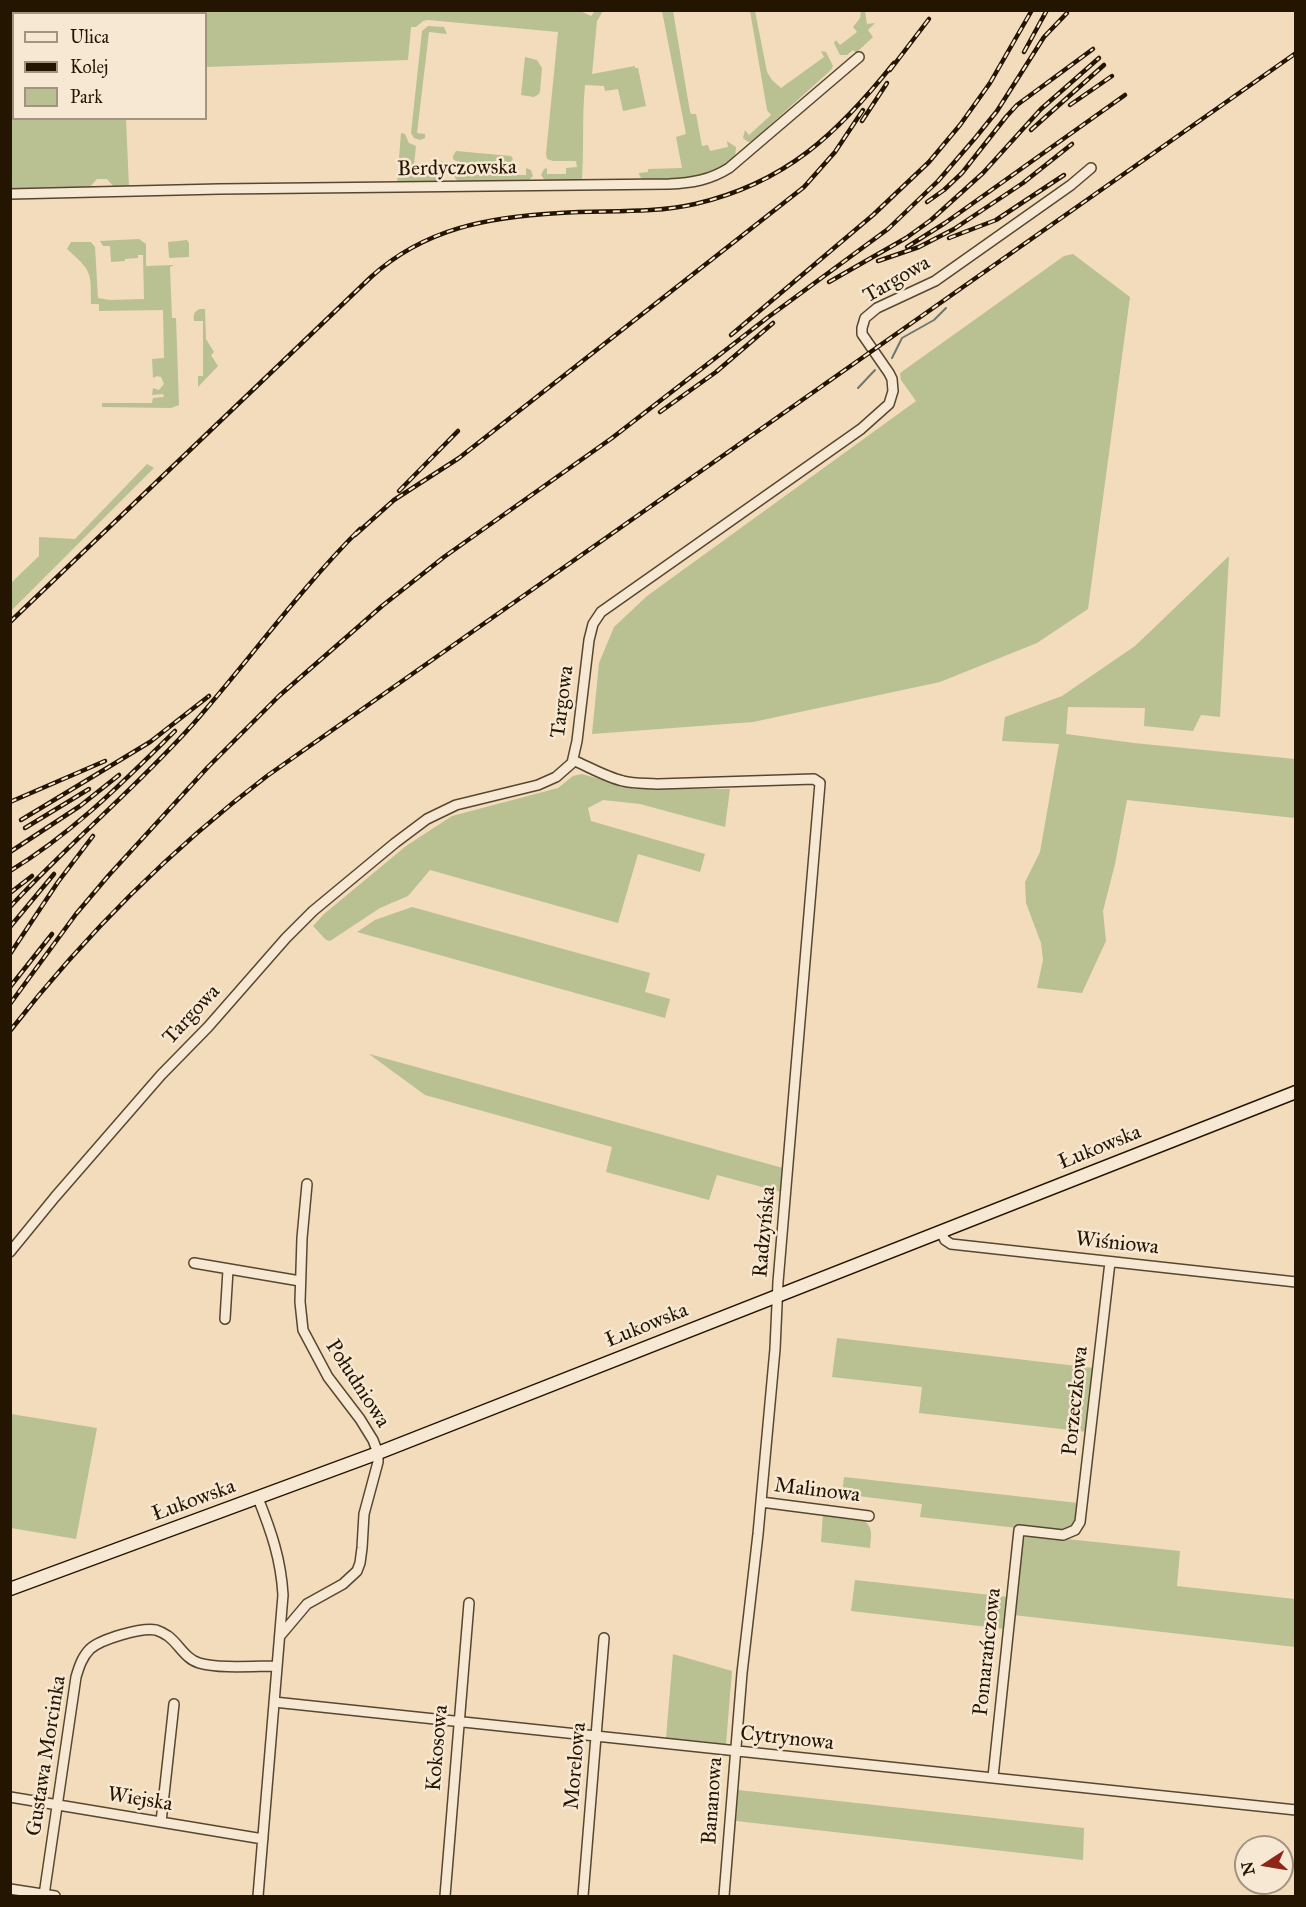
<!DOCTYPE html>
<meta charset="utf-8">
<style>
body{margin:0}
#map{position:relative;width:1306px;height:1907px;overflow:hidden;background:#f2dcbc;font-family:"IM FELL Great Primer",serif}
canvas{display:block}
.frame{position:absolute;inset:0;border:12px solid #241500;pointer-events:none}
.legend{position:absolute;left:12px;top:12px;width:195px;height:108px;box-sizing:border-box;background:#f7e8d3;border:2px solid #a3947f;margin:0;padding:8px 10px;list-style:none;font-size:18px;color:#241500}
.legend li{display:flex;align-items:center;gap:12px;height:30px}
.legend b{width:30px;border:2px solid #a3947f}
.north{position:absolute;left:1234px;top:1835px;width:60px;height:60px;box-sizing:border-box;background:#f7e8d3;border:2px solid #a3947f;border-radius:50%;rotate:258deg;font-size:16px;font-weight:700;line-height:24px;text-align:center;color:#241500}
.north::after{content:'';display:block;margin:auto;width:21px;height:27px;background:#8f2418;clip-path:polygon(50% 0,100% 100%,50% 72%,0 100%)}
</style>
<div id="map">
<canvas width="1306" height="1907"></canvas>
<div class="frame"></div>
<ul class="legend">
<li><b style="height:8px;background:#f7e8d3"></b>Ulica</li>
<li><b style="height:8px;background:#241500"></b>Kolej</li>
<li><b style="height:16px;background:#b9c092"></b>Park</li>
</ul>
<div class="north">N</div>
</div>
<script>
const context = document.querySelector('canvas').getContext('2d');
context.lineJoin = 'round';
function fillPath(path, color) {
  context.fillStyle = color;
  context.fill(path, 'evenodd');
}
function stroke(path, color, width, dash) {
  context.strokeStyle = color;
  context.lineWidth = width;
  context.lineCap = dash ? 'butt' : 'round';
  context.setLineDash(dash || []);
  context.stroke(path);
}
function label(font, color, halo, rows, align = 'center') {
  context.font = font + ' "IM FELL Great Primer",serif';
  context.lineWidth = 5;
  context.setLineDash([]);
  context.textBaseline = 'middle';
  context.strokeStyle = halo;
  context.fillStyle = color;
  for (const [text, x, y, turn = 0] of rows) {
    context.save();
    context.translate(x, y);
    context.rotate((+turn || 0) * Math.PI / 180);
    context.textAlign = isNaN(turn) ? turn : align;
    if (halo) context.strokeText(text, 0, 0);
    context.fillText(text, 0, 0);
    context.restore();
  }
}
const green = new Path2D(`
 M102,10H578L591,16L595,11H603L597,21L592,74L635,66V68H638L646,106L623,111L618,89L605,91L604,86L585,85C582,116 584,147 582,179L581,181L546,182L541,175L544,169L547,168V174H566V168L577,167L576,161H553L547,159L546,154L558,32L428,20L423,21L416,27H411L408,60L206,67V14H46Z
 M662,11H673L690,112L691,114H696L702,146L708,145L710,151L728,147L727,141L736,147L735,157C707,181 681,179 646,181L640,177L639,173L648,172V169L682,168L676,137L686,134Z
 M750,11H755L767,72L772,80L781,88L824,57L821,51L826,52L833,66L831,70L752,141L748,142L743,138L745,130L749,135L771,115L767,110Z
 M861,11H865L867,24L875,23L868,30L873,37L856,53L853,50L847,55H840L834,43L836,40L840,45L857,32L853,27L860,18Z
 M428,26L444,27L447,34L429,32L417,133L425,134V138L420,140L414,138L411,133L422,31Z
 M525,57L537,60L542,68L540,91L539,94L534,97L521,95Z
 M11,92H13L14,118L126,119L129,187H114L107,179H97L89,188L11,190Z
 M401,133L405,134L409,143L416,146L414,165L440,168L441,161L443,162L446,175H444L443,182L397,184Z
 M456,151L511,156L513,159L511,162L459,163L453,159V156Z
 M526,168L531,170L533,176L527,182H459C455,179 454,177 455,171L460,169V175H526Z
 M139,239L146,244V266L174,265L170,267L172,318H176L179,405L171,408L102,407V403H152L153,398L164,397L163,394L152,395L153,388L159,390L164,384L161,377L157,376L153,378L152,359L164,358L163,310L99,311V304H91C91,270 91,271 67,249L71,242H91L95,247L98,298L110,300L144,299L143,255H138V258L125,259V261L111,262L110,246H103L100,241Z
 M187,240L189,243V257L169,258L168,242Z
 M1073,254L1130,297L1088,609L1037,643L940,682L753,722L592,734L599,663L614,627L647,596L916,401L901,380L900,373L1064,256Z
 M200,309H205L206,339L214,352L211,355L218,366L198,387V376H203V321H194C193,315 194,311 200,309Z
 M147,464L154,468L11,611V583L39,556V537L75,539Z
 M1229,556L1220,717L1201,715L1193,731L1144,726L1145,708L1068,707L1066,734L1134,743L1295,759V818L1127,800L1115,864L1103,911L1106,941L1082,993L1037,988L1043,960L1041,943L1026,903L1025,882L1040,852L1059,744L1002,741L1005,717L1062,696L1135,646Z
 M582,774L635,789H730L725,827L640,804L603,800L588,808L591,821L705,854L700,872L638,854L618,923L430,870L408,896L380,908L330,941L326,940L313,926L324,914L406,846L452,816L558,788L573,776Z
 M412,907L650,973L645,992L670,999L665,1018L357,932L375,920Z
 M369,1054L783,1168L781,1192L717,1175L709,1200L606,1172L612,1147L425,1095Z
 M837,1338L1094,1368L1088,1432L919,1413L922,1387L832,1377Z
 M11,1414L97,1428L76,1539L11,1528Z
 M844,1477L1078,1503L1076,1523L1073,1528L1062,1533L920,1517L922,1504L842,1494Z
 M823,1512L862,1519C874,1527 871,1536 870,1548L821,1542Z
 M1029,1535L1180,1551L1177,1586L1295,1599V1647L1013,1615L1022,1539Z
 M855,1580L1009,1597L1005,1629L851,1611Z
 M673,1654L732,1671L726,1744L666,1738Z
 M738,1790L1084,1828L1083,1860L736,1821Z`);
const stream = new Path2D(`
 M892,358L902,338L934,320L946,308
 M858,388L875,370`);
const street = new Path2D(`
 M10,194L219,189L669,184C692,183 710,180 729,168L859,57
 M573,760C589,767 606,777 623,781C634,784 647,783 658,784L814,779L820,783L778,1282L775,1349L758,1534L742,1673L724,1896
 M941,1232L945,1240L951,1244L1296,1282
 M10,1252L55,1197L161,1075L208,1027L286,938L313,911L395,843L427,819L456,805L538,785L556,777L572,763L577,741L589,640L593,624L601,612L861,429L889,404L893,391L892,379L889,373L862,334V328L865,318L877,308L935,281L1071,185L1091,168
 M194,1263L300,1281
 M225,1319L228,1270
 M761,1502L869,1516
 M280,1636L307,1604L343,1584L357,1571L360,1563L362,1548L364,1514L378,1462V1453L373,1440L360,1419L328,1377L303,1330L300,1302L302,1238L307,1184
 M274,1702C614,1740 955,1773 1296,1810
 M993,1777L1019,1530L1063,1535L1075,1530L1080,1522L1110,1262
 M10,1797L263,1839
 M161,1822L174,1704
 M10,1889L55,1896
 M44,1895L76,1677C79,1667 82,1657 90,1649C101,1639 142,1627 156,1630C159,1631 165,1634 168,1636C179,1644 185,1659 199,1663C220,1669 255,1666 277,1666
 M258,1896L283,1595C281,1559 271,1531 258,1498
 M445,1896L469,1603
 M583,1896L604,1638`);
const secondary = new Path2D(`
 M10,1589L378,1453L1296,1092`);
const rail = new Path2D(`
 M1024,52L1047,10
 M890,70L929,19
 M1070,105L1112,76
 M862,121L887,83
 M1031,130L1104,65
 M927,202L944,190L962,173L1006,117L1017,105L1093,49
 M949,238L996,220L1064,175
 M907,247L945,223L1125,95
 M878,261L919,247L954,229L1023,183L1072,144
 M829,282L906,238L931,220L983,173L1041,109L1099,58
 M731,335L873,215L929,162L960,125L990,83L1032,10
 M660,412L716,372L773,323
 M399,491L458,431
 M355,535L394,500L459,458L804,187L835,152L863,110
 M10,622L371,277C425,228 489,217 560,213C605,210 651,214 695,204C786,183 838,133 894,63
 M10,802L105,761
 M21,820L150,742L209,696
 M25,828L89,789
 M10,852L80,806L119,775
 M10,871C73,833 123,782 175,731
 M10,893L32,876
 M10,907C69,843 136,788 194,723C250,659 300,589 360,529
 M10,927L54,874
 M10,954L58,882L93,836
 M10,987L52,934
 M10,1004L76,914L109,875L208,767L279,696L382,606L444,557L612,438L767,318L888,229L938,181L976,137L997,111L1044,37L1067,13
 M10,1031C85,935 170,850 267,776L1296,53`);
const streetNames = [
 ["Berdyczowska",457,169,-1],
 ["Targowa",897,280,-30],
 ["Targowa",563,702,-83],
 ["Targowa",192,1015,-47],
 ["Łukowska",1100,1148,-22],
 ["Radzyńska",765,1232,-85],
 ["Wiśniowa",1117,1244,6],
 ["Łukowska",647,1326,-22],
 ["Południowa",357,1384,57],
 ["Porzeczkowa",1076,1401,-84],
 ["Malinowa",817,1491,7],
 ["Łukowska",194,1501,-20],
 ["Pomarańczowa",988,1652,-84],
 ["Cytrynowa",787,1739,6],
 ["Kokosowa",438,1748,-85],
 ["Gustawa Morcinka",47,1756,-81],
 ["Morelowa",576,1766,-85],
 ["Wiejska",140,1800,9],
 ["Bananowa",713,1801,-86]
];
fillPath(green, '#b9c092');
stroke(stream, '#6e7770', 2);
stroke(street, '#58472f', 12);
stroke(secondary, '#241500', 15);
stroke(street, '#f7e8d3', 9);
stroke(secondary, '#f7e8d3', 12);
stroke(rail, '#241500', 4.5);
stroke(rail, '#f7e8d3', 2, [7]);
label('21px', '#241500', '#f7e8d3', streetNames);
</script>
